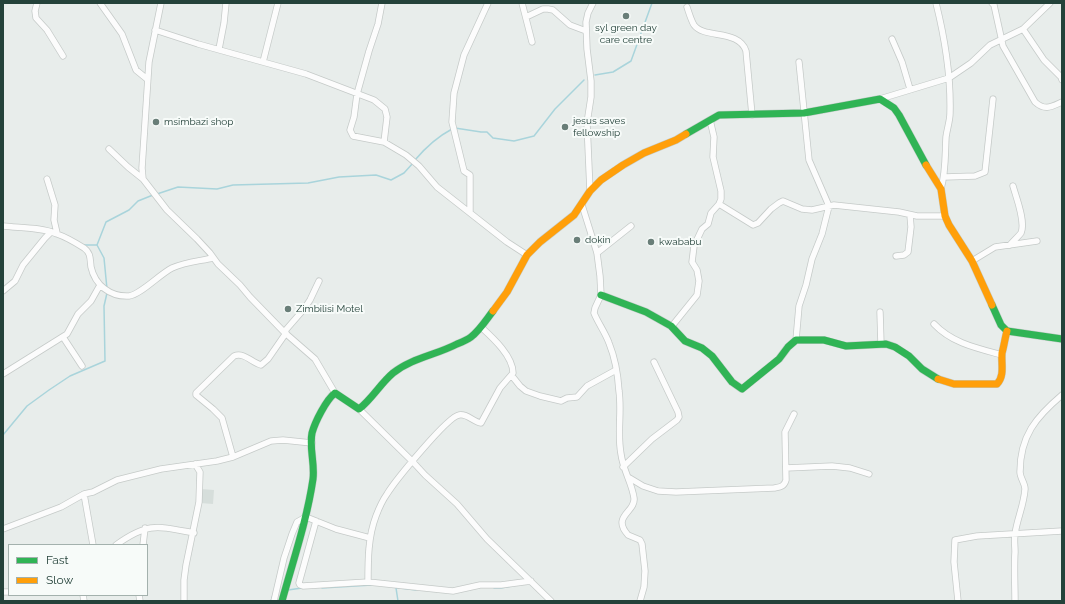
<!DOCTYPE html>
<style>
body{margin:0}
#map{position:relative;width:1065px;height:604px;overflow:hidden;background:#e8edeb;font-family:Raleway,sans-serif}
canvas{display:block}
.frame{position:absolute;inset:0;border:4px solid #24423a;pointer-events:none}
.legend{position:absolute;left:8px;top:544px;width:140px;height:52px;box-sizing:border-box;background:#f7fbf9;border:1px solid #a3b1ad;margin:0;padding:5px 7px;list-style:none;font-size:12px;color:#24423a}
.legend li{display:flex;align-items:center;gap:8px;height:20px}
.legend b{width:20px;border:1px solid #a3b1ad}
</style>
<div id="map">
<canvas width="1065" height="604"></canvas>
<div class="frame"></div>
<ul class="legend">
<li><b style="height:5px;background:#30b455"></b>Fast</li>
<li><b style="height:5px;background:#ff9f0a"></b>Slow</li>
</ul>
</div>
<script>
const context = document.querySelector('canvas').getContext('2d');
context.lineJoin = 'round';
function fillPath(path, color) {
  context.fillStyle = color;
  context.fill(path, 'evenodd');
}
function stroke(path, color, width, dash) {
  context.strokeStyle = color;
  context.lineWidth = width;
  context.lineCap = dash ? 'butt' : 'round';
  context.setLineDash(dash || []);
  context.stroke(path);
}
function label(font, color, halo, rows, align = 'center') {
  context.font = font + ' Raleway,sans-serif';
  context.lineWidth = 4;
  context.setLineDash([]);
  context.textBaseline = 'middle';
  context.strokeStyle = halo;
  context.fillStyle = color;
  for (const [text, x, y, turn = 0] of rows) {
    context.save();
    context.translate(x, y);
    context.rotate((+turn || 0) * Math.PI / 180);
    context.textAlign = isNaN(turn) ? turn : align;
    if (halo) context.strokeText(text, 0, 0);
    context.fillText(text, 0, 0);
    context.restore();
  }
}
const built = new Path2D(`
 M201,489L214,490L213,504L200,503Z`);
const stream = new Path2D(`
 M595,75L613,72L631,61L652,3
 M455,128L481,132H487L493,138L514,141L534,136L555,109L584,80
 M415,160C426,147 437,137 452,129
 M157,194L178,187L217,189L233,185L308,183L339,177L376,175L391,180L404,173L413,163
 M83,245H97
 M107,289L104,258L97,245L106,222L129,210L138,201L153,195
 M3,435L27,406L49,390L70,376L105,361L104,306L107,293
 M392,587L416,590
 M322,588L372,585
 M396,588L398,601
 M494,588H501L512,586
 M288,590L302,588
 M271,601L273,595`);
const street = new Path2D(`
 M37,3L35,11L36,18L47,30L63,56
 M100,3L122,34L136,70L147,79
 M161,3L149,62L142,168L143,179L167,210L197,239L210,253L218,264L240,285L250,297L284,332L315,359L335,393
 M382,3L378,24L369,51L357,94L354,117L350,130L353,136L384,142L406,155L419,166L437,187L507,242L527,255
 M522,3L532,42
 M936,3C945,39 951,76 950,113C950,121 947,129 946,137C945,155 946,171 941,189
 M992,3L994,5L1003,46L1035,102C1045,111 1051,107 1062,102
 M687,7C689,13 691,20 694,25C704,39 739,29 746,51L752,115
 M526,17L543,9H548L553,10L570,25L586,31
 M1023,29L1044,60L1061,77L1062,80
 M155,30L198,44L306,74L374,100L385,109L387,117L384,142
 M892,39L902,62L910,89
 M219,49L224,23L226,3
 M263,62L278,3
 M880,99L949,78L971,63L990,45L1023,29L1050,3
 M109,149L128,167L143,179
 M945,177L975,176L985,172L993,99
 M47,179L55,205L54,220L57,233
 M590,191L587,123L591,97V81L587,49L586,22L588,13L593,3
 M719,204L753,225L758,223L771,209L779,203L783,201L802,209L812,210L834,205L899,212L917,216H945
 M582,205L597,253L600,276L601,295L595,308L594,313C598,323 605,332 609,343C615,358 618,375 619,391C622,412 617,433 621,454C623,470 632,483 634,498C636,512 611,516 628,535L640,540L642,544L645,571L644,587L640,601
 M470,211V175L464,171L452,122L454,93L464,55L488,3
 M3,226C20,228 41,227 57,234C66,237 76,243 84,248C91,253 90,259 91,267C95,285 110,297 129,296C140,295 160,274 172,268C185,262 200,261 213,258
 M1010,245C1013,241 1018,237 1021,233C1026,222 1016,197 1013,186
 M597,253L631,226
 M896,256L904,255L908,252L911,227L910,215
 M972,261L995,247L1037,241
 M3,291L15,281L23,265L45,238L51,232
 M880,312L881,344
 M934,324C952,343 976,348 1002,355
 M672,326L697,295L699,281L697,270L692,262L694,246L702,229L708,224L711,213L719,204L721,199V191L713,157L714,137L710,120
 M284,332L304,309L310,300L319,281
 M63,337L82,366
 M796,340L799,306L806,285L812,259L822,234L829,206L809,160L799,62
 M3,374L67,334L78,314L91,301L100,285
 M512,376L520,386L526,391L540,396L561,401L567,398L577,397L587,386L616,370
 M359,409L413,462L425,475L457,504L487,539L551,601
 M233,457L222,418L213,409L196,395V393L234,356C244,352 251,362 261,365L268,359L286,333
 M623,467L652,439L677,420L679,417L678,412L654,362
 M786,468L832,466L850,468L869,474
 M628,477L643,486L658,491L676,492L774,488C780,487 784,487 786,480L785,432L794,414
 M84,494L93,545
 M316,521L299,583L300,585L303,586L368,582L453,591L480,585H501L531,581
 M3,529L61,507L84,494L93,492L117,480L161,469L217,461L233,457L271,441L283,440L312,443
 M116,545C148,522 157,526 194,533
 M143,545L145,528
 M368,582C368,560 368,537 376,516C379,508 382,501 387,494C395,481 447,417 459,415C467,413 473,422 481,423L500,388L513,373C513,356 493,338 481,327
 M3,592H9
 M83,595L84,601
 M139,595L140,601
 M184,601V580L186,565L199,502L200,472L195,464
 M274,601L284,558L292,534L297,522L306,517L336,529L370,538
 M958,601L954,562L955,540L977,536L1062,531
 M1015,601C1015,585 1014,568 1015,552C1015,546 1014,540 1015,534C1017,519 1024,505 1025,489C1025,483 1020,478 1020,472C1020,436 1036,417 1062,395`);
const fast = new Path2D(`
 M686,134L719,115L804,113L880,99L894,108L899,115L926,165
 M601,295L646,312L671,326L685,341L702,348L712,356L732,382L742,389L779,359L788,347L796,340H824L846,346L886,344L895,347L909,356L922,369L938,379
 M992,305L1001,325L1007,331L1062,339
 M282,601C293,561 307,520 313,479C315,463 309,448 312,433C315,422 326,400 335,393L359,409C372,399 380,384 393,373C412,358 436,355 457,344C462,342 467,340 471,337C480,330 486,320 493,311`);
const slow = new Path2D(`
 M926,165L941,189L945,216L949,225L972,261L992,305
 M493,311L507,292L527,255L540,242L574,215L590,191L601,180L623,165L644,153L676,140L686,134
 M938,379L954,384H997C1005,376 1001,363 1002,353C1004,346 1005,338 1007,331`);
const markers = [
 [626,16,4,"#697e78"],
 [156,122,4,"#697e78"],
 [565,127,4,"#697e78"],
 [577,240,4,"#697e78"],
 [651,242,4,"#697e78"],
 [288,309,4,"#697e78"]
];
const poiNames = [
 ["syl green day",626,28,"center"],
 ["care centre",626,40,"center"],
 ["jesus saves",573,121],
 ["fellowship",573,133],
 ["msimbazi shop",164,122],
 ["dokin",585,240],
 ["kwababu",659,242],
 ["Zimbilisi Motel",296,309]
];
fillPath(built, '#d6dedb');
stroke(stream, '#a9d4db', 1.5);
stroke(street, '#c5cac8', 7);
stroke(fast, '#c3cbc8', 8);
stroke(slow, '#c3cbc8', 8);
stroke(street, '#fcfcfc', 5.5);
stroke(fast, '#30b455', 7);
stroke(slow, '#ff9f0a', 7);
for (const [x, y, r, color] of markers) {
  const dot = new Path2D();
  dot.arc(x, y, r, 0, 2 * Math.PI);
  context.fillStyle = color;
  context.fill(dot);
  stroke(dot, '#f7fbf9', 1.5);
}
label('10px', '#24423a', '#f7fbf9', poiNames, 'left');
</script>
